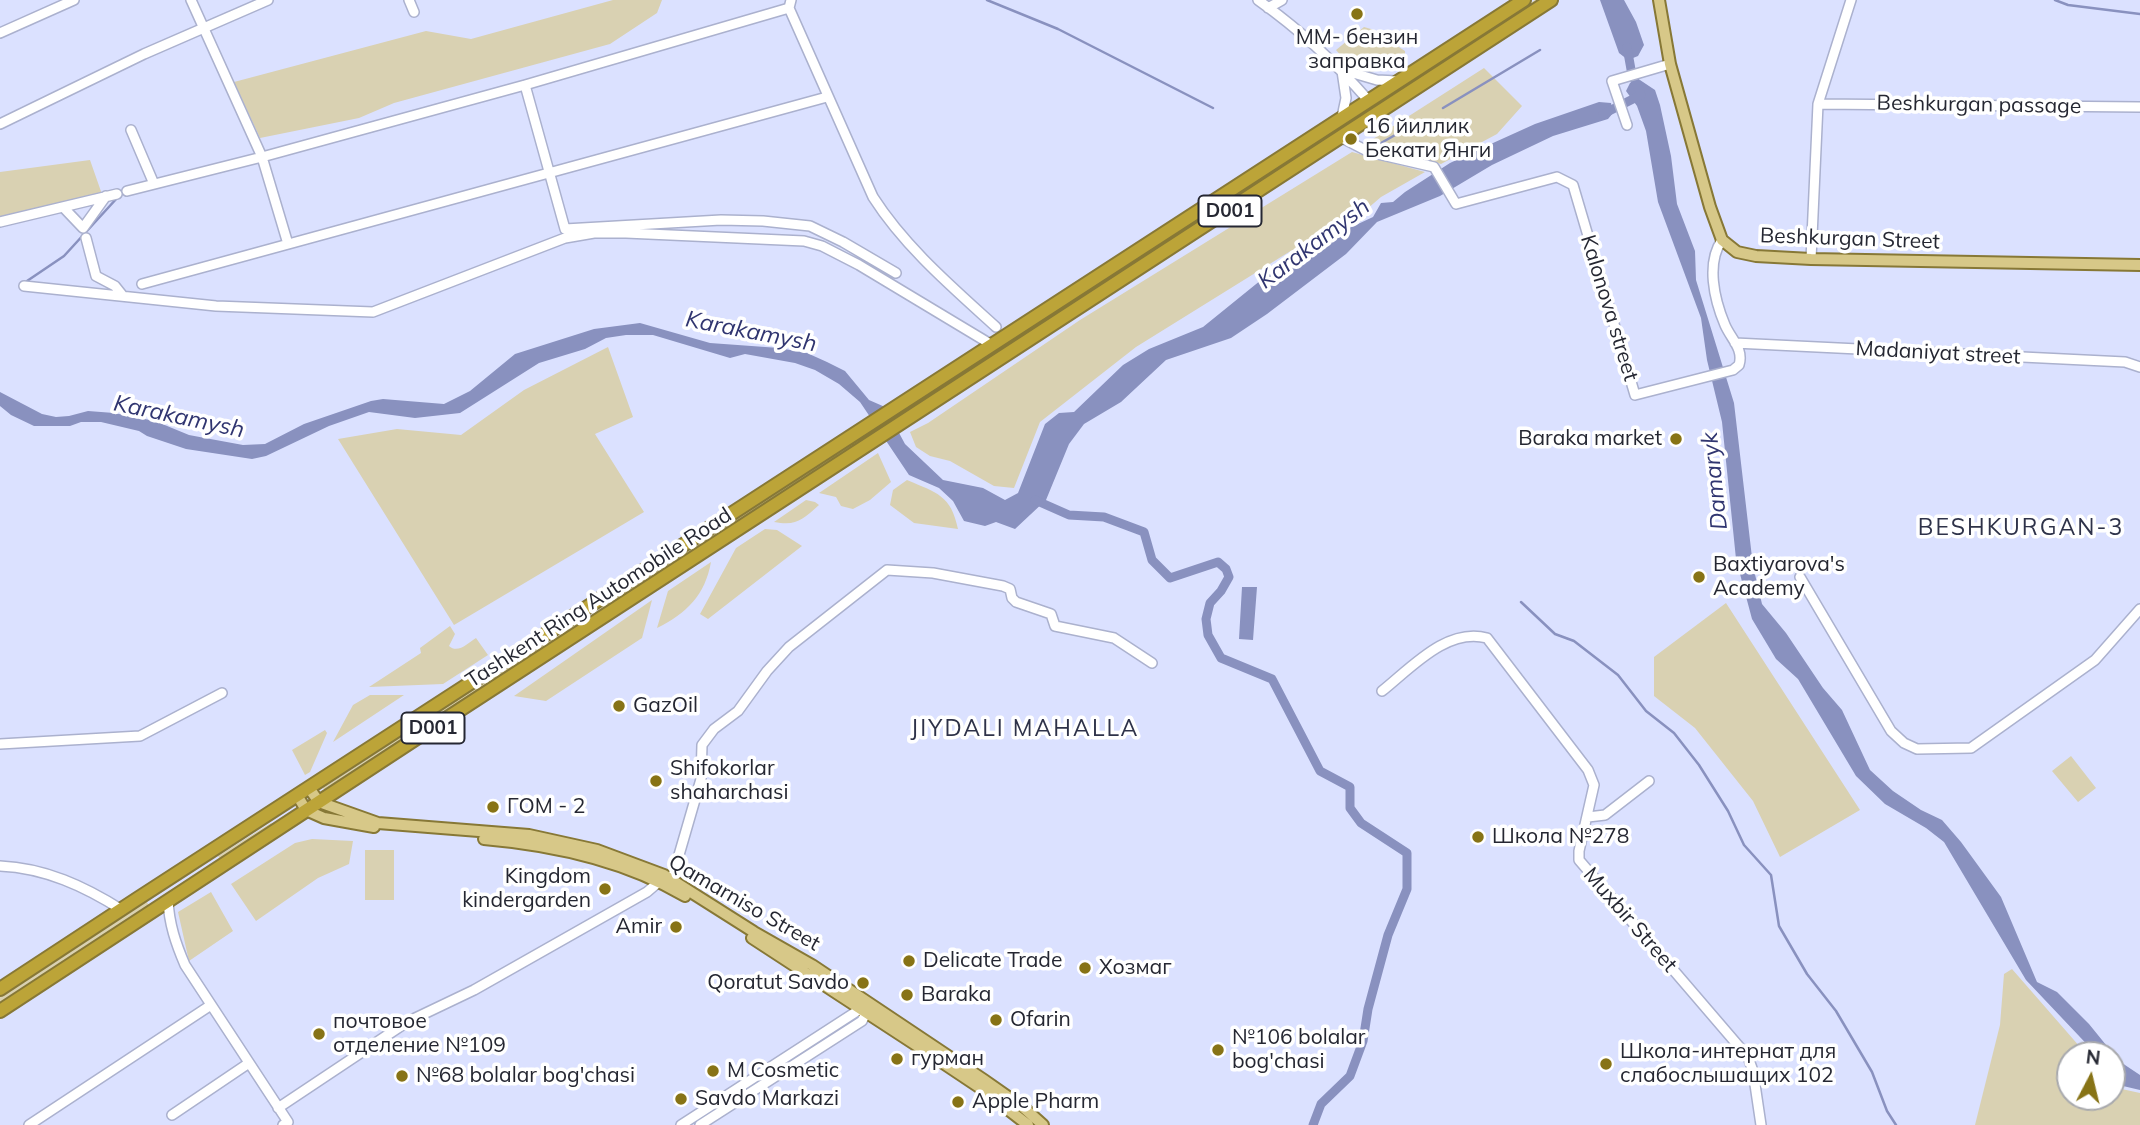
<!DOCTYPE html>
<meta charset="utf-8">
<style>
body{margin:0}
#map{position:relative;width:2140px;height:1125px;overflow:hidden;background:#dbe1ff;font-family:Mulish,sans-serif}
canvas{display:block}
.north{position:absolute;left:2056px;top:1041px;width:70px;height:70px;box-sizing:border-box;background:#fff;border:2px solid #a8a9ad;border-radius:50%;rotate:7deg;font-size:19px;font-weight:700;line-height:28px;text-align:center;color:#252732}
.north::after{content:'';display:block;margin:auto;width:24px;height:32px;background:#877316;clip-path:polygon(50% 0,100% 100%,50% 72%,0 100%)}
</style>
<div id="map">
<canvas width="2140" height="1125"></canvas>
<div class="north">N</div>
</div>
<script>
const context = document.querySelector('canvas').getContext('2d');
context.lineJoin = 'round';
function fillPath(path, color) {
  context.fillStyle = color;
  context.fill(path, 'evenodd');
}
function stroke(path, color, width, dash) {
  context.strokeStyle = color;
  context.lineWidth = width;
  context.lineCap = dash ? 'butt' : 'round';
  context.setLineDash(dash || []);
  context.stroke(path);
}
function label(font, color, halo, rows, align = 'center') {
  context.font = font + ' Mulish,sans-serif';
  context.lineWidth = 7;
  context.setLineDash([]);
  context.textBaseline = 'middle';
  context.strokeStyle = halo;
  context.fillStyle = color;
  for (const [text, x, y, turn = 0] of rows) {
    context.save();
    context.translate(x, y);
    context.rotate((+turn || 0) * Math.PI / 180);
    context.textAlign = isNaN(turn) ? turn : align;
    if (halo) context.strokeText(text, 0, 0);
    context.fillText(text, 0, 0);
    context.restore();
  }
}
const green = new Path2D(`
 M613,0H662L657,13L610,44L394,103L359,118L260,138L234,82L426,31L471,39Z
 M1535,0H1545L1396,97L1393,93Z
 M1364,27L1371,29L1405,51V60L1407,63C1371,72 1363,81 1336,50Z
 M1484,68L1522,106L1497,134L1441,164L1375,145L1373,139Z
 M1358,114L1361,118L1216,212L1214,207Z
 M1352,152L1425,172L1381,197L1360,215L1289,252L1136,347L1040,422L1014,488L994,486L950,461L930,456L916,447L910,432L928,423L1080,320Z
 M90,160L104,200L0,222V172Z
 M1189,222L1193,227L918,406L914,402Z
 M608,347L633,417L595,434L644,512L454,625L338,439L397,429L461,435L524,390Z
 M878,453L891,482L870,500L853,509L841,506L836,497L819,493Z
 M836,454L839,458L601,613L598,609Z
 M907,480C937,493 951,495 958,529L914,523L890,505L893,490Z
 M806,500L815,502L819,505C802,520 797,526 774,522Z
 M765,529L777,530L802,546L708,619L700,614L736,548Z
 M711,562C705,595 687,613 657,628L668,591Z
 M652,600L642,638L546,701L514,696Z
 M1726,603L1860,810L1780,857L1753,801L1695,728L1654,696V657Z
 M578,621L581,626L326,792L323,788Z
 M450,626L455,634L449,646C458,654 468,643 476,638L488,655L443,684L369,687L421,653L420,648Z
 M370,695H404L333,742L353,705Z
 M325,730L327,733L310,772L305,775L292,750Z
 M2071,756L2096,788L2078,802L2052,771Z
 M271,823L274,827L221,860L218,856Z
 M312,839L353,841L349,864L318,878L256,921L231,884L295,843Z
 M365,850H394V900H365Z
 M211,892L233,931L189,961L178,912Z
 M146,901L149,905L0,1002V996Z
 M2012,969L2087,1055H2070V1097H2112V1083L2117,1088L2140,1093V1125H1975L2000,1025L2004,974Z`);
const water = new Path2D(`
 M1600,0H1624L1636,22L1644,45L1638,56L1628,60L1619,53Z
 M1640,80L1655,90L1660,105L1671,156L1677,204L1695,251L1696,280L1734,403L1753,566L1762,604L1786,633L1823,688L1842,710L1870,770L1893,791L1921,810L1942,820L1961,842L2001,897L2037,982L2057,992L2089,1024L2119,1061L2140,1075V1090L2123,1086L2112,1072V1055H2097L2026,980L1944,842L1926,828L1885,804L1856,776L1798,679L1776,659L1752,619L1736,559L1722,422L1707,360L1701,318L1658,202L1646,131L1637,106L1626,91L1630,83Z
 M1599,102L1611,103L1613,113L1608,119L1553,136L1492,165L1440,196L1377,222L1346,254L1267,314L1231,338L1166,360L1121,402L1084,424L1069,444L1046,500L1015,529L996,522L985,526L964,521L953,501L939,488L909,475L860,402L839,384L815,370L795,363L745,354L730,358L653,335H626L606,338L585,349L539,363L460,413L415,418L369,412L329,426L266,456L252,459L186,449L147,436L139,431L101,422H81L70,426H34L11,415L0,406V392L42,414L56,417L69,416L88,411L114,413L155,421L189,435L205,438L243,445L265,444L304,424L371,401L383,399L444,404L470,391L515,354L594,329L640,323L710,343L779,348L807,353L827,362L845,371L869,400L885,407L905,444L943,480L983,488L1005,500L1018,493L1045,424L1059,413L1074,412L1123,365L1149,349L1203,327L1266,276L1300,253L1308,255L1330,237L1373,217L1381,203L1393,202L1405,192L1450,163L1493,143L1535,124Z
 M1242,587H1257L1253,640L1239,639Z`);
const stream = new Path2D(`
 M987,0L1058,29L1213,108
 M2055,0L2068,5L2140,14
 M1443,108L1540,50
 M1381,143L1420,121
 M27,281L64,256L118,197
 M1521,602L1555,634L1574,641L1618,675L1646,711L1674,733L1699,765L1728,811L1744,845L1771,875L1779,926L1807,974L1836,1011L1872,1072L1887,1111L1896,1125`);
const canal = new Path2D(`
 M1627,47L1632,75L1640,91
 M1603,114L1641,95
 M1035,500L1069,515L1104,517L1144,532L1152,560L1170,578L1218,562L1226,569L1229,577L1221,591L1210,603L1206,619L1208,635L1221,658L1272,679L1320,771L1350,787V808L1361,823L1407,853V889L1388,935L1368,1009L1363,1041L1350,1076L1321,1104L1313,1125`);
const minor = new Path2D(`
 M409,0L414,12
 M1258,0C1299,29 1335,62 1368,100
 M789,8L873,197C905,247 952,287 996,327
 M1268,8L1282,0
 M0,33L74,0
 M1343,70L1377,80L1397,81
 M1342,71L1346,98L1342,117
 M525,85L565,229L721,220L763,221L810,226L843,242L896,273
 M1818,104L2140,107
 M0,124L144,54L268,0
 M1627,125L1612,81L1670,64
 M131,130L154,184
 M1342,138L1369,152L1434,167L1456,204L1557,177L1573,185L1635,395L1733,370L1739,365C1744,349 1731,339 1725,325C1714,299 1706,263 1722,240
 M127,191L262,157L191,0
 M63,207L83,228L106,196
 M0,222L117,194
 M86,238L96,276L115,286L123,296
 M288,244L262,157L525,85L789,8L791,0
 M1811,259L1818,104L1851,0
 M142,284L827,97
 M24,286L216,306L373,312L565,238L594,233H626L804,241L822,246L859,265L992,345
 M1735,343L2125,362L2140,367
 M1800,577L1891,731L1904,743L1917,749L1971,748L2095,660L2140,609
 M1382,691C1411,668 1447,627 1487,638L1588,770L1594,785L1579,851V860L1748,1057L1753,1071L1761,1125
 M0,744L140,736L222,693
 M1588,817L1605,815L1649,781
 M0,866C45,868 84,886 122,910
 M670,886L701,779L702,745L714,729L738,711L767,671L789,647L887,570L933,573L1003,586L1010,589L1012,598L1016,602L1051,614L1055,626L1114,638L1152,663
 M168,900C169,924 176,944 185,965L288,1122L283,1125
 M278,1108L407,1022L474,990L647,892L661,880
 M172,1115L249,1063
 M29,1125L211,1005
 M681,1125L865,1006
 M700,1125L862,1021L868,1009`);
const major = new Path2D(`
 M1659,0L1670,64L1710,207L1722,240L1737,252L1756,256L1811,259L2140,265
 M309,788L319,802L378,823L529,835L597,850L664,875L754,932L812,965L984,1080L1024,1108L1043,1125
 M297,795L306,810L324,818L374,827
 M484,839C554,845 624,860 685,896
 M752,938L919,1047L979,1087L1028,1125`);
const highway = new Path2D(`
 M0,989C506,656 1016,329 1524,0
 M0,1011C515,671 1035,339 1551,0`);
const markers = [
 [1357,14,7,"#877316"],
 [1351,139,7,"#877316"],
 [1676,439,7,"#877316"],
 [1699,577,7,"#877316"],
 [619,706,7,"#877316"],
 [656,781,7,"#877316"],
 [493,807,7,"#877316"],
 [1478,837,7,"#877316"],
 [605,889,7,"#877316"],
 [676,927,7,"#877316"],
 [909,961,7,"#877316"],
 [1085,968,7,"#877316"],
 [863,983,7,"#877316"],
 [907,995,7,"#877316"],
 [996,1020,7,"#877316"],
 [319,1034,7,"#877316"],
 [1218,1050,7,"#877316"],
 [897,1059,7,"#877316"],
 [1606,1064,7,"#877316"],
 [713,1071,7,"#877316"],
 [402,1076,7,"#877316"],
 [681,1099,7,"#877316"],
 [958,1102,7,"#877316"]
];
const shields = [
 [1230,211,63],
 [433,728,63]
];
const shieldNames = [
 ["D001",1230,211],
 ["D001",433,728]
];
const poiNames = [
 ["ММ- бензин",1357,38,"center"],
 ["заправка",1357,62,"center"],
 ["16 йиллик",1365,127],
 ["Бекати Янги",1365,151],
 ["Baraka market",1662,439,"right"],
 ["Baxtiyarova's",1713,565],
 ["Academy",1713,589],
 ["GazOil",633,706],
 ["Shifokorlar",670,769],
 ["shaharchasi",670,793],
 ["ГОМ - 2",507,807],
 ["Школа №278",1492,837],
 ["Kingdom",591,877,"right"],
 ["kindergarden",591,901,"right"],
 ["Amir",662,927,"right"],
 ["Delicate Trade",923,961],
 ["Хозмаг",1099,968],
 ["Qoratut Savdo",849,983,"right"],
 ["Baraka",921,995],
 ["Ofarin",1010,1020],
 ["почтовое",333,1022],
 ["отделение №109",333,1046],
 ["№106 bolalar",1232,1038],
 ["bog'chasi",1232,1062],
 ["Школа-интернат для",1620,1052],
 ["слабослышащих 102",1620,1076],
 ["гурман",911,1059],
 ["M Cosmetic",727,1071],
 ["№68 bolalar bog'chasi",416,1076],
 ["Savdo Markazi",695,1099],
 ["Apple Pharm",972,1102]
];
const streetNames = [
 ["Beshkurgan passage",1979,105,1],
 ["Beshkurgan Street",1850,239,2],
 ["Kalonova street",1609,308,73],
 ["Madaniyat street",1938,353,3],
 ["Tashkent Ring Automobile Road",599,598,-33],
 ["Qamarniso Street",744,903,30],
 ["Muxbir Street",1630,920,49]
];
const waterNames = [
 ["Karakamysh",1314,244,-37],
 ["Karakamysh",751,332,11],
 ["Karakamysh",179,417,12],
 ["Damaryk",1715,481,-96]
];
const neighbourhoodNames = [
 ["BESHKURGAN-3",2021,528],
 ["JIYDALI MAHALLA",1025,729]
];
fillPath(green, '#d9d1b2');
fillPath(water, '#8991bf');
stroke(stream, '#8991bf', 2.5);
stroke(canal, '#8991bf', 9);
stroke(minor, '#abb1ce', 12);
stroke(major, '#877836', 14);
stroke(highway, '#877836', 16);
stroke(minor, '#fff', 9);
stroke(major, '#d7c888', 10);
stroke(highway, '#bca438', 12);
for (const [x, y, r, color] of markers) {
  const dot = new Path2D();
  dot.arc(x, y, r, 0, 2 * Math.PI);
  context.fillStyle = color;
  context.fill(dot);
  stroke(dot, '#fff', 2.5);
}
for (const [x, y, w] of shields) {
  const box = new Path2D();
  box.roundRect(x - w / 2, y - 15.5, w, 31, 5);
  context.fillStyle = '#fff';
  context.fill(box);
  stroke(box, '#252732', 2);
}
label('bold 19px', '#252732', null, shieldNames);
label('21px', '#252732', '#fff', poiNames, 'left');
label('21px', '#252732', '#fff', streetNames);
label('italic 23px', '#303570', '#fff', waterNames);
context.letterSpacing = '2px';
label('23px', '#2e3249', '#fff', neighbourhoodNames);
context.letterSpacing = '0px';
</script>
